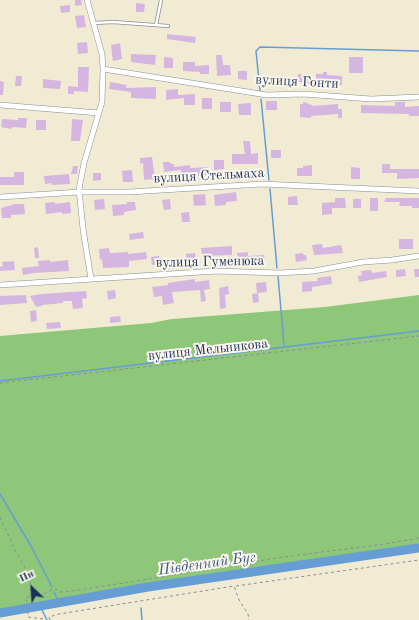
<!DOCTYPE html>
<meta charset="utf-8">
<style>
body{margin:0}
#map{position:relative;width:419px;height:620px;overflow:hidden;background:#f2ebd3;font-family:"Old Standard TT",serif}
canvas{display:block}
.north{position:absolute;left:12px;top:568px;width:40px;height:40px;-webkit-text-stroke:3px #fbf7ec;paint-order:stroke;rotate:335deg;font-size:11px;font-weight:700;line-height:16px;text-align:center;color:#1b2f5e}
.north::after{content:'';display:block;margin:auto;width:14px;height:18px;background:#1b2f5e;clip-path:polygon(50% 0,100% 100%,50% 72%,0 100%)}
</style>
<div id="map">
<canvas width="419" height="620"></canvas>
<div class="north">Пн</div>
</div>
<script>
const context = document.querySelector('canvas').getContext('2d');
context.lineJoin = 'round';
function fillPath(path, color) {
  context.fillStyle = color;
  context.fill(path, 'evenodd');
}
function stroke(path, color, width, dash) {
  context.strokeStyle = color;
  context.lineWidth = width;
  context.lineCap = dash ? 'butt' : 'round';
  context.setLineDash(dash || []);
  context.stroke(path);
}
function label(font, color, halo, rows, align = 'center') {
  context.font = font + ' "Old Standard TT",serif';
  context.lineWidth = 4;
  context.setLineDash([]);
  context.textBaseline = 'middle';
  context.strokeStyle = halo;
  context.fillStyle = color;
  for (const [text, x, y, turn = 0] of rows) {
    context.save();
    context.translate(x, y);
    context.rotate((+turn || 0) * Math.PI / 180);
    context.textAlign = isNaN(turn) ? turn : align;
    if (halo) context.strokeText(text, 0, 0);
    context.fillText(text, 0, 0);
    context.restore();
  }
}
const green = new Path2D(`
 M419,295V548L148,587L0,613V336L151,323L172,319L325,307Z`);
const stream = new Path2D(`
 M260,91L256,51L260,47L419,51
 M261,99L269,180
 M270,189L277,268
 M278,276L284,345
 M0,381L419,331
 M0,494L31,546L52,587
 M54,592L59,602
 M40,606L47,620
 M141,608L142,620`);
const river = new Path2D(`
 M0,613L148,587L419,548`);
const building = new Path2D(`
 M75,0H81L82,5L75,6Z
 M136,3L145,4L144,12H136Z
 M70,5V12L61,13L60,6Z
 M84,15L86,27L77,28L75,16Z
 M167,34L196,37L195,43L167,39Z
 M87,42L88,53L78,54L77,43Z
 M120,43L122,59L113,61L111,45Z
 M131,54L156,55L155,65L131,62Z
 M216,55H222L223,65H230L231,75L217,76Z
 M164,57L173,58V68H164Z
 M349,57H363V73H349Z
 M183,62H195V66L209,65V74H200V72L183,71Z
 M78,67H89L88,92L74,91V94H68V86L78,87Z
 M238,71H247V80L238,79Z
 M323,72H327V75L342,76V85L324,84V82H316V74H323Z
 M298,74H306L315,82H310V85H302V82H297Z
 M16,76H22L21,86H15Z
 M276,76L277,85L269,86L268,77Z
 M43,79L61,81L60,89L43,88Z
 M0,81L4,82L3,95H0Z
 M110,82L127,85L126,88L156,87V99L131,98V92L109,89Z
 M178,89V95L195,94V105H184V98L166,100V90Z
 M202,98H212V109H202Z
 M266,101H277V110H266Z
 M220,102H231V112H220Z
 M303,102L308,103V104L312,105V106L338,104V109H342V118H338V114L311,116V118L300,117V104H303Z
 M395,102H405V107L419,106V116H409V114L361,113V105L395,106Z
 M251,103V115H239L238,104Z
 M18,118H27L26,128L13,127L11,129L1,127L2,119L18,120Z
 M72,119L83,120L80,141H71Z
 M36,120H46V130H36Z
 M243,141H250L251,154L258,153V164H232V154H245Z
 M271,150H281V158H271Z
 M152,157L155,179L144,180L143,163L140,164V158Z
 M214,160H224V169L214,170Z
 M163,162H170L171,164H174V167L190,165V168L207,167L208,175L198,176V172L181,173V170L164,172Z
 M382,164H390V169H419V178L397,179V173H382Z
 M312,165V176H297V168H303V166Z
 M73,166H78L77,174H71Z
 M351,167L360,168V179H351Z
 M132,170L133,182H123L122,171Z
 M14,172H24V185H0V177H14Z
 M93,173H101V180L93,181Z
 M69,174L70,184L52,185V183L45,184L44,176Z
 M236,192L237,201L226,202V205L215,206L214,195Z
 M205,194L206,205L194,206L193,195Z
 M297,196L298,205H288V197Z
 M335,198H345L346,208H332V214L322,215V203L335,202Z
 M370,198H378V211H370Z
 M386,198H419V208H412V206H399L400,202H384Z
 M104,199L105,209L95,210L94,200Z
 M170,199L171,209L164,210L162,200Z
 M353,199H361V208H353Z
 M55,202V204L70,202L71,213L62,214V212L46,214L45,203Z
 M127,202H135L136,210L124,212V215L113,216L112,205L127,204Z
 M15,204H24L25,214L11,215V218H2L1,208Z
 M189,212L190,222H182L181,213Z
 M143,232L144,238L130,240L129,234Z
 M399,239H413V249H399Z
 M322,244L323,248L341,245L343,253L314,255L312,245Z
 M232,246V255L202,256L201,248Z
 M38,247L39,258H35L34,248Z
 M109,248L110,253L128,252V254L146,252L147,259L129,261V267L103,268L102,259L100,260L99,249Z
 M248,252V256L264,255L265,263L255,264V261L238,262L237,253Z
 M195,253L196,261L187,262L186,254Z
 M303,253V255H306L307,260L296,262L295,254Z
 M159,256V259L161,258L162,264L152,265L151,257Z
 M50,260V262L68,260L69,271L34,273L23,275L22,268L39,266L38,261Z
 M14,261L15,270L0,271V267L3,266L2,262Z
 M405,269L406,276L396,277V270Z
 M414,269H419V277H415Z
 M371,270L372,273L386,271L387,277L359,282L358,276L362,275L361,271Z
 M331,276L332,284L312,287V291L302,292V282L318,281L317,278Z
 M195,279V282L209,280L210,289L204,290L206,301L201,302L200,290L172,292L174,303L163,305L162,296L154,297L152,287L168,285V283Z
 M266,282L267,292L257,293L256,283Z
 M228,286L229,294L225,295L226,308L220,309L219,288Z
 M115,290L116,298L108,300L107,291Z
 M86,291L87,298L82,299L83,308L73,309L72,301H63V303L42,305V306L36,307L30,296L41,294Z
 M258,293L259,302L253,303L252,294Z
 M26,295L27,303L0,305V296Z
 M36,310L37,321L31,322L30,311Z
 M120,316L121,322L110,323V317Z
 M60,322L61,328L47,329L46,323Z`);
const path = new Path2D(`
 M0,383L419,336
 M0,517L16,552L30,576L31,596
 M236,586L419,560
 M43,619L28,617L26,597H37L51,590L56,589L59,592H64C135,582 206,569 277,558C325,551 372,547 419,538
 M50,620L49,617L59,614L234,586L239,600L248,614L249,620`);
const lane = new Path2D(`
 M94,23L113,22L168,26
 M156,25L161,0`);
const street = new Path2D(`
 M87,0L102,54L103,69L102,102L84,163L79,189L83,229L91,279
 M103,69L267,95L304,94L371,99L419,97
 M0,105L99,113
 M0,197L80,192H129L262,184L419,191
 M0,285L216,271L279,273L314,271L363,262L392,260L419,256`);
const streetNames = [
 ["вулиця Гонти",297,82,3],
 ["вулиця Стельмаха",209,176,-3],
 ["вулиця Гуменюка",210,262,-1],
 ["вулиця Мельникова",208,350,-6]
];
const waterNames = [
 ["Південний Буг",207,564,-8]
];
fillPath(green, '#8ec67a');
stroke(stream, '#669dd4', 1.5);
stroke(river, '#669dd4', 9);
fillPath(building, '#d5b6e1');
stroke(lane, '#868d98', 4);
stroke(street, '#868d98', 6);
stroke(path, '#868d98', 1, [3, 3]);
stroke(lane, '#fff', 2.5);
stroke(street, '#fff', 5);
label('14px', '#1b2f5e', '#fbf7ec', streetNames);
label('italic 15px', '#355687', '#fbf7ec', waterNames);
</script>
